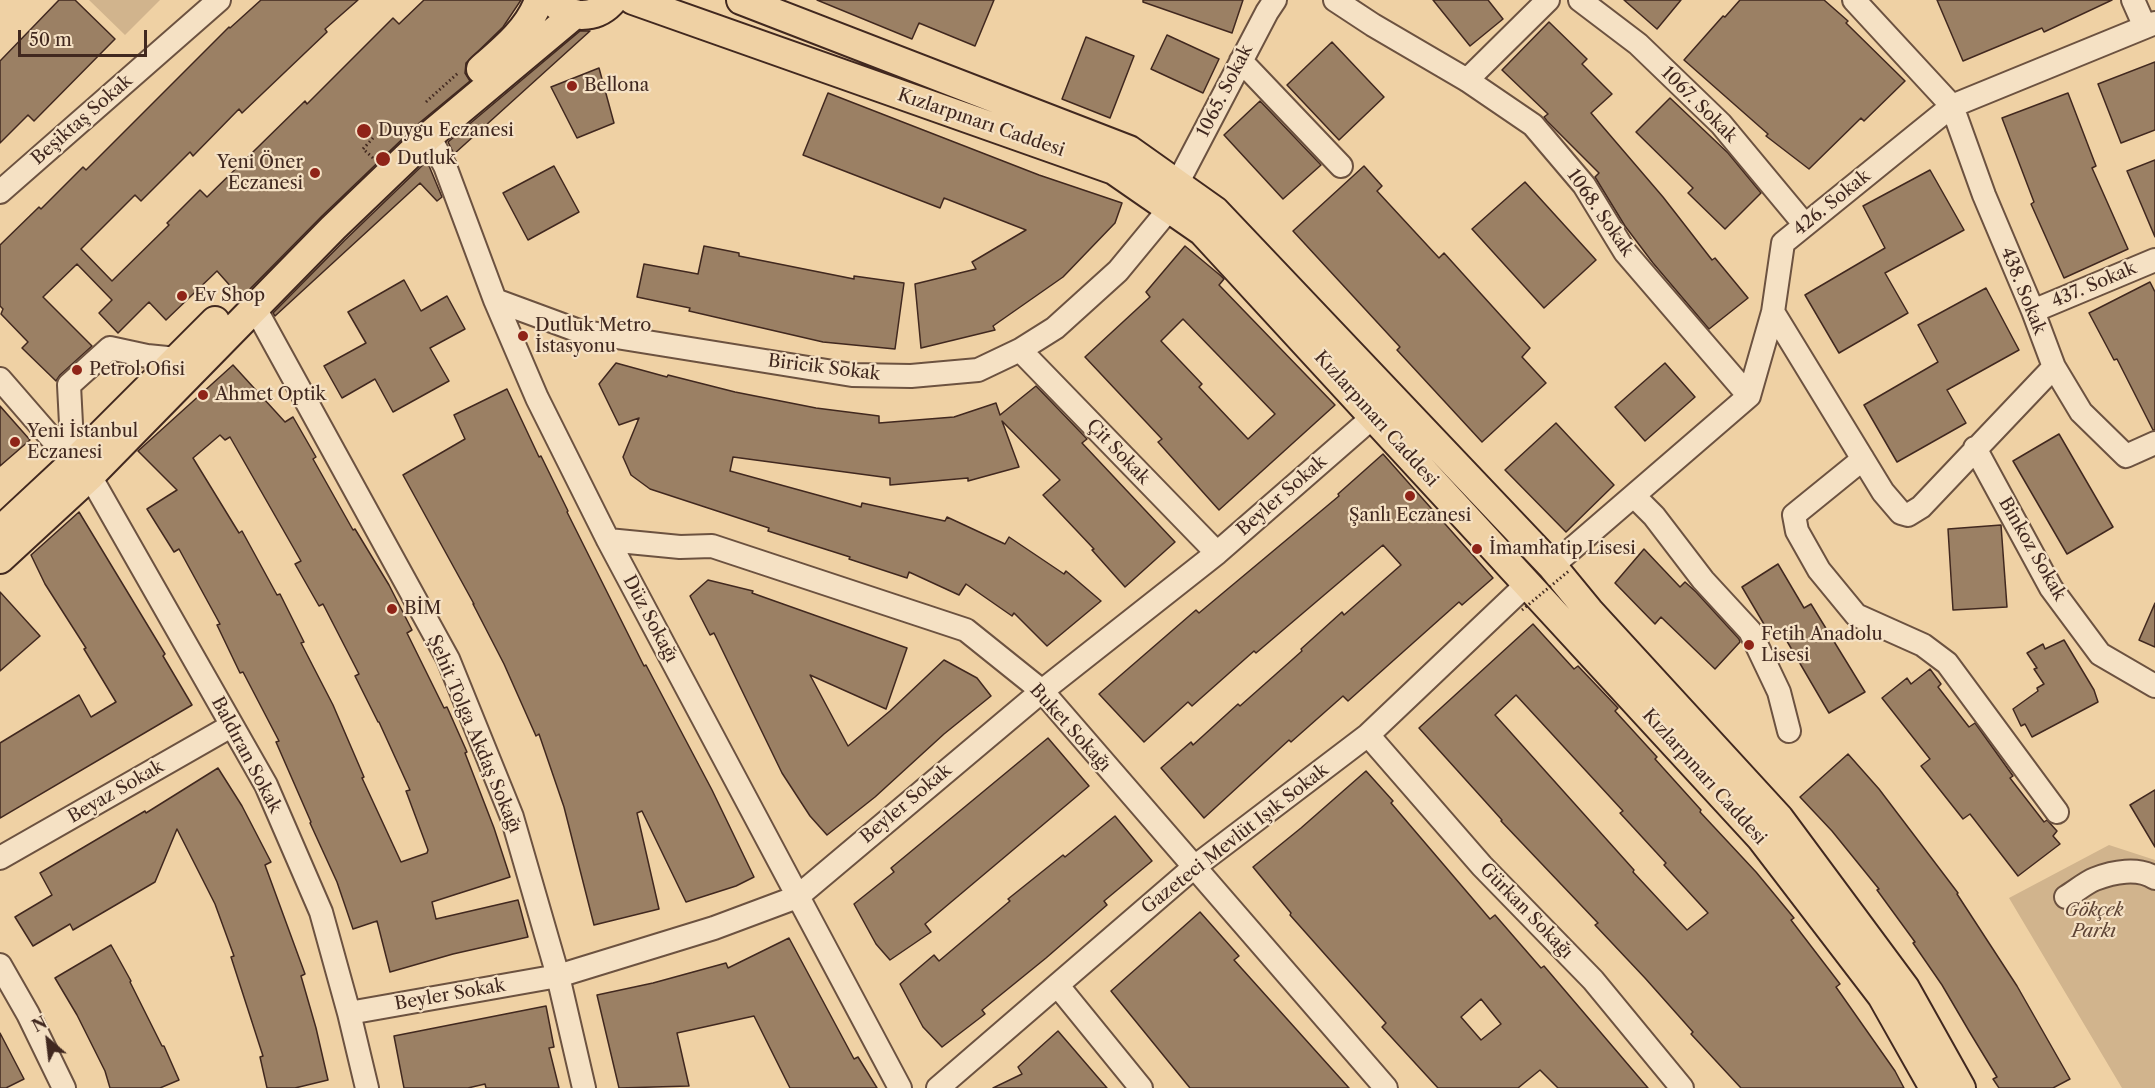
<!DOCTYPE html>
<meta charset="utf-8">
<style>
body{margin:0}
#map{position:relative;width:2155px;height:1088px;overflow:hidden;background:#efd1a4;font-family:"Libre Caslon Text",serif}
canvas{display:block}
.north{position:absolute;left:18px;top:1010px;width:60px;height:60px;-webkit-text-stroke:4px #f5e1c4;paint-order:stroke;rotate:332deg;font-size:16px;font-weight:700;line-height:24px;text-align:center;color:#41281f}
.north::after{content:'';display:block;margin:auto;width:21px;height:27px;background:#41281f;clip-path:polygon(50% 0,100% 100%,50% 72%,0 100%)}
.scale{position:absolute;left:18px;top:30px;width:129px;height:27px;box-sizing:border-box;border:3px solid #41281f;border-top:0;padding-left:8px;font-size:18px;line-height:21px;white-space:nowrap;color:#41281f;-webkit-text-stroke:4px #f5e1c4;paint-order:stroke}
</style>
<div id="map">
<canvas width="2155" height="1088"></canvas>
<div class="north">N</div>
<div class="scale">50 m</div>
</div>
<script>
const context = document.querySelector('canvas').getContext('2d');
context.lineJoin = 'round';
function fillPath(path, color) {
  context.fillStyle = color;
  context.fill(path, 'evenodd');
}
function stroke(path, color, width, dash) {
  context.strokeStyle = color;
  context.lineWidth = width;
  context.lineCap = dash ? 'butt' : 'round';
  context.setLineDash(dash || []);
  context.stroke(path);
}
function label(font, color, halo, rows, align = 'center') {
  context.font = font + ' "Libre Caslon Text",serif';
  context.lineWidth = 4.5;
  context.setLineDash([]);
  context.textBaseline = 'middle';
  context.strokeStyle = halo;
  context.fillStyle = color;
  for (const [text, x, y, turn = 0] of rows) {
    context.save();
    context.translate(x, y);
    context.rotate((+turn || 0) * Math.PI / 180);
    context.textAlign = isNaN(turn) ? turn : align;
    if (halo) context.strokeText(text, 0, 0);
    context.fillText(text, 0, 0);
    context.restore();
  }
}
const green = new Path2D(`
 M89,0H160L125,35Z
 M2109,845L2155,860V1088H2122L2009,898Z`);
const building = new Path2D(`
 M59,0H75L115,39L34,121L28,115L0,143V61Z
 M261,0H358L325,29L327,32L242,113L239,109L193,156L190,152L141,201L135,195L81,249L112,281L169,225L167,223L200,190L207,197L305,101L307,104L393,18L399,24L424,0H521L503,27L466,63L465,73L470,81L418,124L322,216L241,298L217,271L166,320L149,302L118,333L99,313L112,300L77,264L43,297L92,346L60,375L56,381L22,348L28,342L1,314L3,309L0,306V245L39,207L41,209L83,167L86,170L229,27L230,28Z
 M817,0H994L975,46L919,23L912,39Z
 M1143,0H1243L1232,33L1143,2Z
 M1433,0H1488L1503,19L1470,46Z
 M1624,0H1681L1657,29Z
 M1740,0H1824L1848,21L1846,23L1905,81L1864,121L1861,118L1809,169L1766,136L1768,134L1684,60L1723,16L1725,17Z
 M1937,0H2112L2044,32L2042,28L1963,61Z
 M1549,22L1587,59L1582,64L1612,94L1591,113L1663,197L1712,260L1715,258L1748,298L1709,329L1653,263L1625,226L1595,177L1599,173L1547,121L1544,117L1548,114L1502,70Z
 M580,31H590L454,154L448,142Z
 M1167,35L1219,59L1203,93L1151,69Z
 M1086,37L1134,56L1110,118L1062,99Z
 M1332,42L1384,97L1339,140L1287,85Z
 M2155,62V130L2121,143L2098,84Z
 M599,68L614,123L577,138L551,87Z
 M828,93L1039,175L1122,203L1115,223L1063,277L993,326L995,330L921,348L915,284L976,269L972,262L1026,230L944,198L940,208L803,155Z
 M2068,93L2096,166L2092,168L2128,249L2064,278L2031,204L2034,202L2002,118Z
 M1670,98L1728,153L1761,193L1725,229L1688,193L1693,188L1636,132Z
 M1260,101L1321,165L1283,199L1224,135Z
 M2155,160V237L2127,171Z
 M427,161L442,197L437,201L420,183L275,316L273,313L345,240Z
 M554,166L579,212L528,240L503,193Z
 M1364,166L1382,186L1377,191L1439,258L1444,253L1530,348L1522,357L1546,383L1482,442L1397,350L1400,347L1293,231Z
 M1930,170L1964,230L1885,273L1908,313L1839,353L1805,295L1885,248L1863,206Z
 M1525,182L1596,260L1544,308L1472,229Z
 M704,246L739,253V256L854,279V276L904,283L895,349L823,342L689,311L690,308L637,297L644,264L698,274Z
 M1185,246L1221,276L1224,279L1219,285L1335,405L1219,510L1158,442L1162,439L1085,357L1150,297L1146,292ZM1183,319L1275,414L1248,439L1199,387L1202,384L1161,341Z
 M404,280L421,311L447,296L465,329L430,348L449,381L393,412L375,379L342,398L324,366L366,343L348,312Z
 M2150,282L2155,292V430H2153L2117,359L2114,360L2089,313Z
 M1986,288L2019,350L1947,390L1966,423L1897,462L1864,405L1938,362L1918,325Z
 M616,363L667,377L668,375L735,392L816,408L879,416V423L954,417L996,403L1000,415L1036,386L1087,439L1082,443L1175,542L1125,587L1092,550L1094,549L1043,495L1060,480L1002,421L1019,467L968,481V478L890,485V478L733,457L730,471L861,507L862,503L945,521L947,517L1005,544L1009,537L1064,574L1066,571L1101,601L1047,646L1014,613L1012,616L966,584L959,595L909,572L907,578L849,559L850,557L768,531L769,528L650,489L631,475L623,457L639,418L619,425L599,384Z
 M1665,363L1695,397L1645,441L1615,407Z
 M233,365L285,422L293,417L316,457L313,459L353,530L355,529L389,585L412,630L407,633L444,708L447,707L467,752L465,753L494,828L510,877L432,902L436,919L518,900L528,937L453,954L390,972L377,921L353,929L337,882L310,823L311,822L276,742L279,741L243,672L240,673L217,625L220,624L179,549L174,552L147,509L177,490L138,451ZM220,435L225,440L230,437L301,561L295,564L319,606L323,604L359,674L355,676L378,722H379L410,790L406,791L428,850L427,853L401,862L362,778L364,777L333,705L301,643L304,642L280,594L277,595L242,531L239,533L193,458Z
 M507,389L539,457L541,456L568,511L567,512L644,666L646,665L712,790L754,877L736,886L686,902L642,811L637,813L659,909L594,925L564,807L539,734L536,736L504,664L473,604H474L403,475L465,439L454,415Z
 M0,406L30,440L0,466Z
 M1556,423L1614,485L1566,532L1505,470Z
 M2059,434L2113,527L2067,554L2013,461Z
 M1383,454L1493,578L1462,605L1459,602L1348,701L1343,696L1291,742L1289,740L1204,818L1161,768L1191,742L1193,745L1238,704L1240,706L1302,651L1301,649L1342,612L1344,615L1401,565L1383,545L1256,653L1254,651L1192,706L1188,702L1144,742L1099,694L1196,610L1199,613L1339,496L1338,494Z
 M79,512L165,654L163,656L192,705L0,818V743L79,695L91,717L116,702L84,649L86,648L45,584L31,555Z
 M2001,525L2007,607L1953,610L1948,529Z
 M1644,549L1680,587L1685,582L1696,592L1739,639L1740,642L1715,669L1661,617L1655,624L1615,583Z
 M1778,564L1804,608L1811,604L1865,692L1829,713L1781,631L1771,636L1742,587Z
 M708,580L753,591L752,593L907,648L886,709L810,675L848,746L890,711L944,660L977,678L991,696L944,734L875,797L827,835L810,816L782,773L714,633L710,635L690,596Z
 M0,592L40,636L0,671Z
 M2155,603V647L2139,640Z
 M1533,624L1574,669L1578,666L1618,708L1615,711L1657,757L1655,759L1701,810L1700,812L1756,872L1794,918L1791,920L1840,984L1836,987L1895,1071L1904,1088H1741L1691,1034L1693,1032L1645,978L1595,925L1598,923L1501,821L1502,820L1419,728ZM1516,695L1623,811L1620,813L1666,863L1664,865L1708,913L1687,930L1633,872L1634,870L1495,715Z
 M2064,640L2094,690L2098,702L2032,737L2025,724L2021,726L2013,709L2038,691L2037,688L2044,684L2034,669L2037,668L2027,653L2043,644L2045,649Z
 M1930,669L1941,684L1938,687L1969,727L1975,723L2013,776L2010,778L2044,822L2047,820L2057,831L2053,836L2060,844L2018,876L1970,814L1963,819L1921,766L1930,759L1882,698L1907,678L1911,684Z
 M1048,738L1089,786L925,924L931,932L890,960L876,944L854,904L894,872L891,868Z
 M1848,754L1879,789L1958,893L1957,894L2017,986L2070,1079L2053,1088H1999L1993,1079L1997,1077L1969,1031L1942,985L1913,943L1915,942L1877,890L1879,889L1832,831L1800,797Z
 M218,768L242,806L271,862L265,865L305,974L301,976L316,1028L328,1080L295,1088H267L260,1057L263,1056L231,957L234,956L215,904L177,829L155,882L73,930L70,924L33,946L15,917L52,895L40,873L145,811L146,813Z
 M1366,771L1393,801L1391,803L1490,919L1495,915L1541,968L1544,966L1648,1088H1558L1540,1070L1518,1088H1438L1382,1027L1386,1023L1290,915L1291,913L1253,867L1301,828ZM1481,999L1501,1024L1481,1040L1461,1017Z
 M2155,790V847L2130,805Z
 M1115,816L1152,861L1104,901L1107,905L1046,958L982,1010L985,1014L942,1047L923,1027L900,984L934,955L939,961L1010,901L1008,899L1063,855L1065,857Z
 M1200,912L1239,956L1234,960L1349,1088H1190L1111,991Z
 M789,938L854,1059L858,1057L877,1088H790L754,1016L677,1033L689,1086L619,1088L597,995L653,983L726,963L728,968Z
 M111,945L131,981L130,982L162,1046H164L179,1080L160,1088H110L105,1071L77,1015L55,978Z
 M546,1006L554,1047L549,1048L559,1088H486L485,1084L468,1088H404L394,1036Z
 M1058,1031L1107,1088H993L1022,1074L1018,1067Z
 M0,1033L24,1079L6,1088H0Z`);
const path = new Path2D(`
 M426,102L458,73
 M373,158L363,149L373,138`);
const minor = new Path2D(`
 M1335,0L1373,25L1467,80L1533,125L1584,185L1625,252L1749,396
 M1580,0L1638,44L1721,124L1805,225
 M1854,0L1952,106L1984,195L2033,311L2054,367L2081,412L2126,456L2155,443
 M2133,0L2145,27
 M1241,61L1341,166
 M1467,80L1548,0
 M429,136L445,166L495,300L537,398L608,540L900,1088
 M1177,184L1267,12L1275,0
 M0,192L219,0
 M495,300L579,331L852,375L911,376L978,370L1020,350L1055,328L1118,271L1170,208
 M255,308L448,659L512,817L558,976L584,1088
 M2033,311L2155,260
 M1773,312L1883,492L1901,513L1908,515L1921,507L2054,367
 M1020,350L1217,553
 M0,379L73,463
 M1975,448L2051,588L2100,654L2155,686
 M1863,459L1794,515L1797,531L1819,570L1856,615L1923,645L1947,663L2057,812
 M73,463L69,385L110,348L147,356L177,359
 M90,476L266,785L321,912L349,1013L367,1088
 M1634,496L1654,516L1703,580L1750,631L1779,692L1789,731
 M608,540L680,547L712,546L966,630L1042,691L1386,1088
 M1552,566L1749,396L1773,312L1783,243L1952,106L2155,23
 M1368,735L1482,866L1593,980L1682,1088
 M0,858L231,726
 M2066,897C2075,892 2085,883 2095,879C2113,872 2138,867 2155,878
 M0,965L28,1014L64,1088
 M1058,986L1141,1088
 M349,1013L558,976L714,928L797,897L1042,691L1217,553L1373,417
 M938,1088L1193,868L1368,735L1526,585`);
const major = new Path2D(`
 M633,0L1114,170L1202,231L1761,838L1882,996L1934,1088
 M741,0L1129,150L1215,211L1552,566L1589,611L1779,818L1905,988L1961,1088
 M558,6C575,20 599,17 613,0
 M481,69C503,50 530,28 539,0
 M0,531L73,463L215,321
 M0,559L90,476L333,228L429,136L575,14`);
const pathBridge = new Path2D(`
 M1522,610L1570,570`);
const markers = [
 [572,86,6,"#8f2418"],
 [364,131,8,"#8f2418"],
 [383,159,8,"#8f2418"],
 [315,173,6,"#8f2418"],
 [182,296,6,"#8f2418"],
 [523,336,6,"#8f2418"],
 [77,370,6,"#8f2418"],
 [203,395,6,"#8f2418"],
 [15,442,6,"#8f2418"],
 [1410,496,6,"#8f2418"],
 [1477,549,6,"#8f2418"],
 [392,609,6,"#8f2418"],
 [1749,645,6,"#8f2418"]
];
const poiNames = [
 ["Bellona",584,86],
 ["Duygu Eczanesi",378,131],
 ["Dutluk",397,159],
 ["Yeni Öner",303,163,"right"],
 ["Eczanesi",303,184,"right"],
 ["Ev Shop",194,296],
 ["Dutluk Metro",535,326],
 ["İstasyonu",535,347],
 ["Petrol Ofisi",89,370],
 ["Ahmet Optik",215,395],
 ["Yeni İstanbul",27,432],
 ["Eczanesi",27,453],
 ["Şanlı Eczanesi",1410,516,"center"],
 ["İmamhatip Lisesi",1489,549],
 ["BİM",404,609],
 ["Fetih Anadolu",1761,635],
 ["Lisesi",1761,656]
];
const streetNames = [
 ["1065. Sokak",1225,91,-63],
 ["1067. Sokak",1699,105,45],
 ["Beşiktaş Sokak",82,120,-41],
 ["Kızlarpınarı Caddesi",981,123,19],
 ["426. Sokak",1832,203,-39],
 ["1068. Sokak",1600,213,55],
 ["437. Sokak",2094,285,-23],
 ["438. Sokak",2023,291,68],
 ["Biricik Sokak",824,368,7],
 ["Kızlarpınarı Caddesi",1376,419,48],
 ["Çit Sokak",1118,452,46],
 ["Beyler Sokak",1282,496,-41],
 ["Binkoz Sokak",2032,549,60],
 ["Düz Sokağı",650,619,62],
 ["Buket Sokağı",1070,728,48],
 ["Şehit Tolga Akdaş Sokağı",474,734,67],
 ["Baldıran Sokak",246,755,62],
 ["Kızlarpınarı Caddesi",1704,777,48],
 ["Beyaz Sokak",116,792,-30],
 ["Beyler Sokak",906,804,-40],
 ["Gazeteci Mevlüt Işık Sokak",1235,839,-38],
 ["Gürkan Sokağı",1526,911,46],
 ["Beyler Sokak",450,995,-10]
];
const parkNames = [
 ["Gökçek",2094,911],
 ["Parkı",2094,932]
];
fillPath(green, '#d1b48d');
fillPath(building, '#9b8064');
stroke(building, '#41281f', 1.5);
stroke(minor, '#6c5240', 26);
stroke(major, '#41281f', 32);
stroke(path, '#41281f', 3, [1.5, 3]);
stroke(minor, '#f5e1c4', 22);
stroke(major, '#efd1a4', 28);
stroke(pathBridge, '#41281f', 3, [1.5, 3]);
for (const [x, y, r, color] of markers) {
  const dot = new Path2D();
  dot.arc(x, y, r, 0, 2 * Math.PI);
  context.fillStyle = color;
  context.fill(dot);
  stroke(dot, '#f5e1c4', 2);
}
label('18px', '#41281f', '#f5e1c4', poiNames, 'left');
label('18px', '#41281f', '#f5e1c4', streetNames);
label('italic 18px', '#5e4435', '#f5e1c4', parkNames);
</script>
